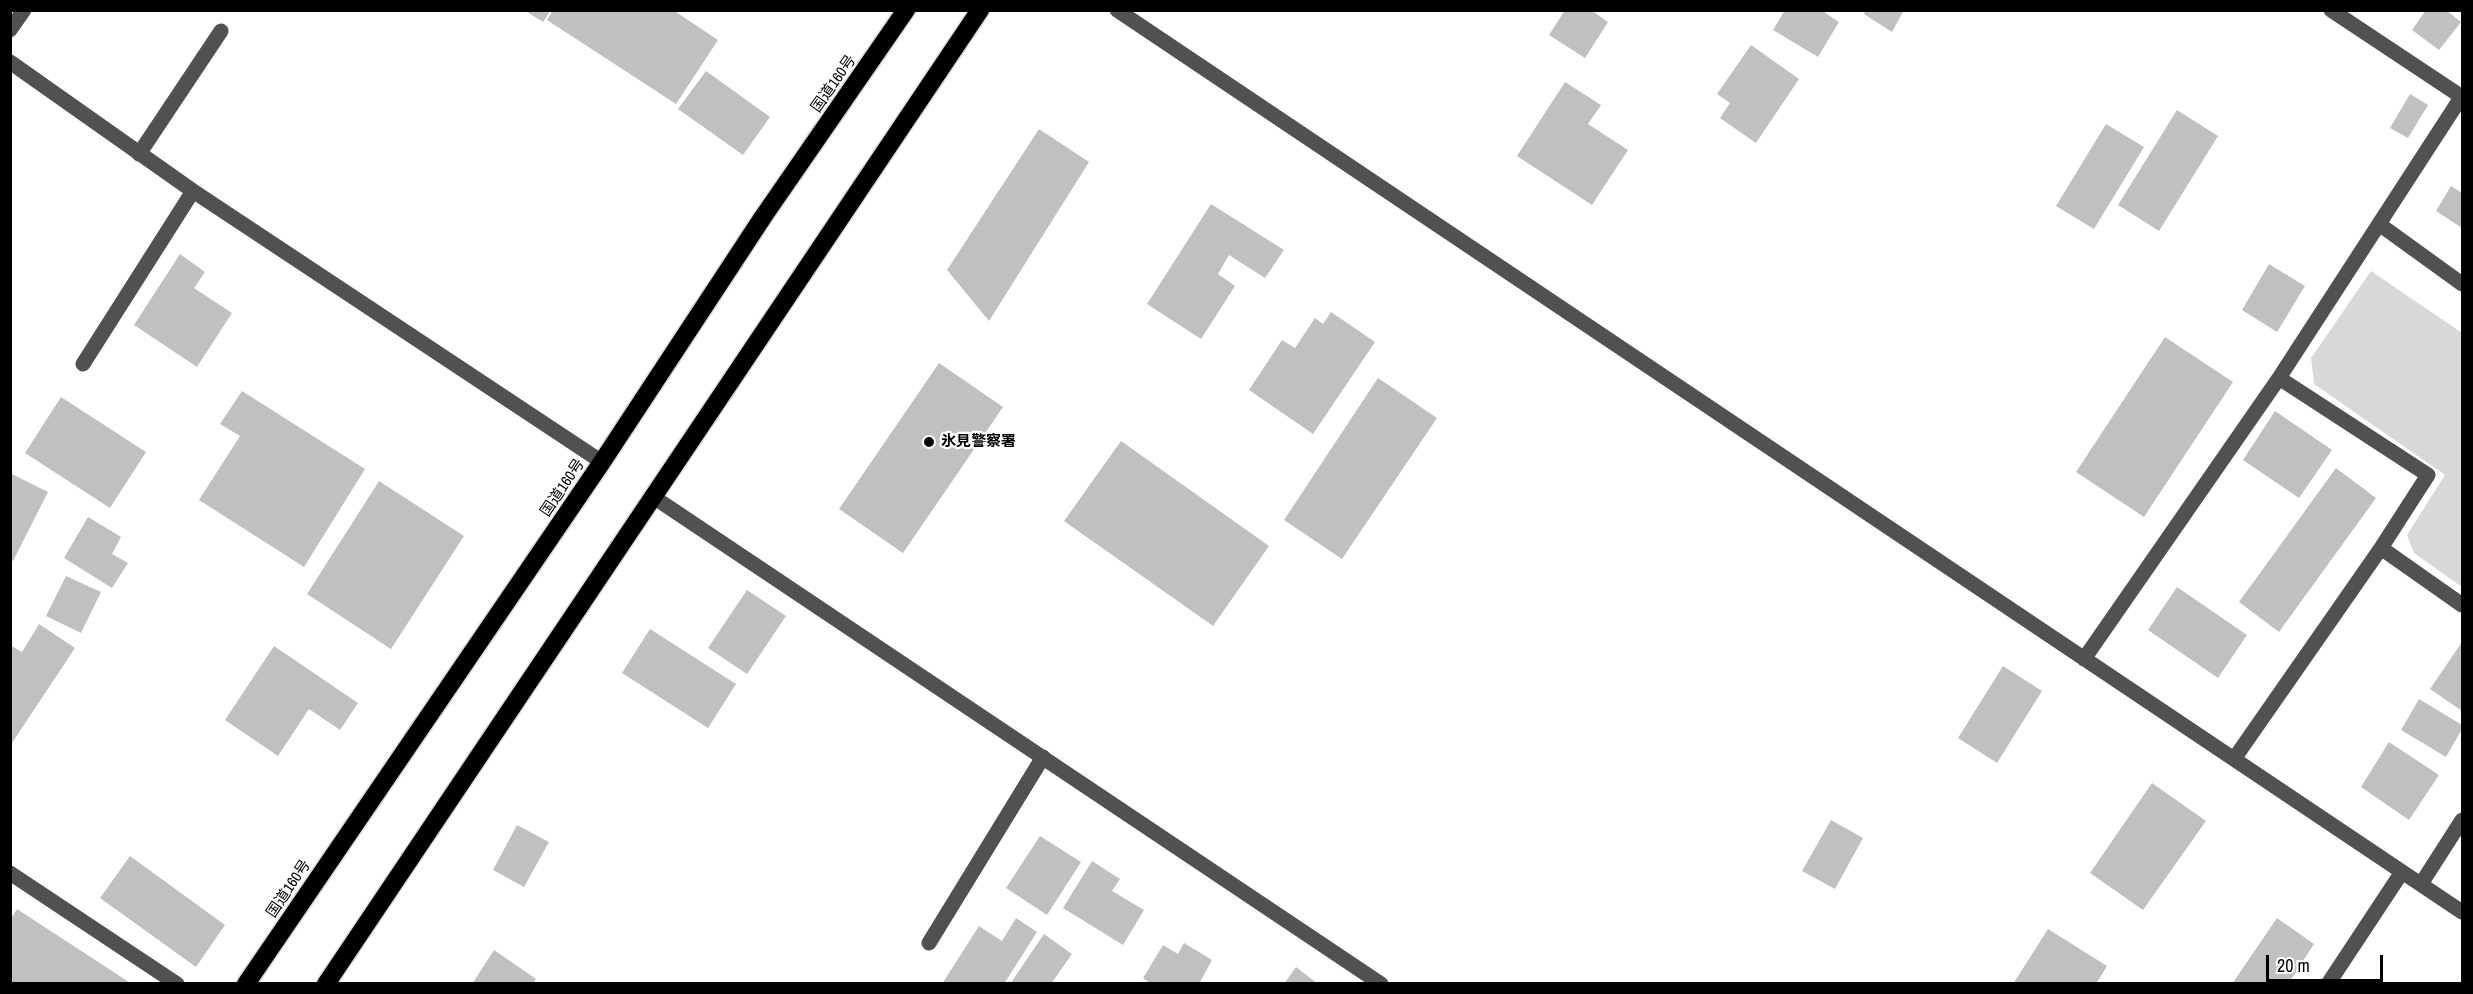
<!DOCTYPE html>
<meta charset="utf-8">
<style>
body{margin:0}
#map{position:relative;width:2473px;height:994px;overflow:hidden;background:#fff;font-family:"Archivo Narrow",sans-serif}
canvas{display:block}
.frame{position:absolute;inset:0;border:12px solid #000;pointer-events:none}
.scale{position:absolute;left:2266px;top:955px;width:117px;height:27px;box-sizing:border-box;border:3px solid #000;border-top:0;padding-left:8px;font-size:18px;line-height:21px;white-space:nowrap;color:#000;-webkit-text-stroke:4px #fff;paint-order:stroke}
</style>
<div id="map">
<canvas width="2473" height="994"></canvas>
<div class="frame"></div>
<div class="scale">20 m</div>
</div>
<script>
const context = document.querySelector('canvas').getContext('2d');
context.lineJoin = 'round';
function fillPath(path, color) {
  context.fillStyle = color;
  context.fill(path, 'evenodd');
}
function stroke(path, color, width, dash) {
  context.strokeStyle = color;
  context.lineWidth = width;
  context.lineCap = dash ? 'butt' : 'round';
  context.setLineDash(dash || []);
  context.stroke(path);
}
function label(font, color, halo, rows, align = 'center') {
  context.font = font + ' "Archivo Narrow","Noto Sans JP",sans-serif';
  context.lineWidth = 4.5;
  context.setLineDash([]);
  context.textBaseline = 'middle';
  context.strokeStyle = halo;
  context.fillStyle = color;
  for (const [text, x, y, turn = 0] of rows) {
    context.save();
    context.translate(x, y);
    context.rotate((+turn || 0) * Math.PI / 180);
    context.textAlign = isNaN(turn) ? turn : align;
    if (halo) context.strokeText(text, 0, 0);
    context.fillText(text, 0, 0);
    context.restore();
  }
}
const green = new Path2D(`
 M2371,271L2462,333V587L2414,553L2407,535L2445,475L2314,384L2311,358Z`);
const building = new Path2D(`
 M524,10H551L543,22Z
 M553,10H673L718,40L676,104L547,20Z
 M1565,10H1591L1608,22L1585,58L1549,35Z
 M1785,10H1821L1839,22L1818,57L1773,30Z
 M1866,10H1904L1892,32L1864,14Z
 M2426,10H2446L2461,22L2439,50L2412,30Z
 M1751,45L1799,79L1756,143L1720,118L1730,103L1717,94Z
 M706,71L770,117L743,155L678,109Z
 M1565,82L1601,105L1588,124L1628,150L1592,205L1517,156Z
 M2410,94L2428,105L2408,138L2390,128Z
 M2177,110L2218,136L2159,231L2118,205Z
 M2106,124L2144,147L2094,229L2056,206Z
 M1039,129L1089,162L989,321L947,270Z
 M2451,186L2462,193V228L2436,211Z
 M1211,204L1284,250L1265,278L1229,255L1218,274L1235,286L1201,339L1147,304Z
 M180,254L205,272L194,288L232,313L197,367L134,325Z
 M2269,264L2305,286L2277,332L2242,310Z
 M1331,312L1375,342L1313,434L1249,390L1282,340L1295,348L1315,318L1323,324Z
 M2165,337L2233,382L2144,517L2076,472Z
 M939,363L1003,407L903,553L839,509Z
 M1378,378L1437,418L1342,559L1284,520Z
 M242,391L365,469L304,567L199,500L240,436L220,424Z
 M61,397L146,452L110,508L25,453Z
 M2275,411L2332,450L2299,498L2243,460Z
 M1121,441L1269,546L1213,626L1064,521Z
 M2336,468L2376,498L2279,632L2239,602Z
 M10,473L48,492L13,561L10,559Z
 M379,481L464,536L391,649L307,594Z
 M88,517L121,537L112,554L128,563L112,588L64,558Z
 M66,576L101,592L81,633L46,616Z
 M2177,587L2247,635L2218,678L2148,630Z
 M747,590L786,616L747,674L708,648Z
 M39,624L75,648L10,746V645L22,652Z
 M650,629L736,684L708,728L622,673Z
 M2462,642V711L2430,689Z
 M274,646L358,703L340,730L309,709L278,756L225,720Z
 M2003,666L2042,691L1997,763L1958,738Z
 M2419,699L2462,725V729L2446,757L2401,730Z
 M2389,742L2439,775L2409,820L2361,787Z
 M2152,783L2206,821L2143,910L2090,873Z
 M1831,820L1863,838L1835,889L1802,871Z
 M517,825L549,842L524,887L493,870Z
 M1040,836L1081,862L1047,915L1006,888Z
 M130,856L225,925L196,967L100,898Z
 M1092,861L1120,879L1112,891L1144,910L1123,945L1063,908Z
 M17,909L132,984H10V920Z
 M1016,918L1037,932L1004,984H942L979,926L1002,941Z
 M2277,918L2314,944L2288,984H2232Z
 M2048,929L2107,966L2096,984H2013Z
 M1044,934L1072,954L1051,984H1010Z
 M1184,943L1212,960L1199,984H1151L1143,978L1163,945L1178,954Z
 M494,950L536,979L533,984H472Z
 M1296,967L1318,984H1284Z`);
const minor = new Path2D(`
 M1117,10L2462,912
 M2331,10L2462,97
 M10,30L24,10
 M10,62L193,191L602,462
 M139,154L221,31
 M2379,224L2462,284
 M83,364L193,191
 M652,496L1381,984
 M2381,548L2462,605
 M2084,659L2279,378
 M2234,759L2381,548L2428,475L2279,378L2462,96
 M10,873L177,984
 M2421,884L2462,820
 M929,943L1043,757
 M2328,984L2402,872`);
const highway = new Path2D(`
 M246,984L602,462L763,217L906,10
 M326,984L980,10`);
const markers = [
 [929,442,6,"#000"]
];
const streetNames = [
 ["国道160号",834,84,-55],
 ["国道160号",563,488,-56],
 ["国道160号",289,889,-56]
];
const poiNames = [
 ["氷見警察署",941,442]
];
fillPath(green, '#d8d8d8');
fillPath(building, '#c0c0c0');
stroke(highway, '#dbdbdb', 21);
stroke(minor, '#515151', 15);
stroke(highway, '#000', 18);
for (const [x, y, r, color] of markers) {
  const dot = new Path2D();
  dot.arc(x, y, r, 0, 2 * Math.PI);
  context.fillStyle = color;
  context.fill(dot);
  stroke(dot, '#fff', 2);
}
label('15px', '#000', '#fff', streetNames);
label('bold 15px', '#000', '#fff', poiNames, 'left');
</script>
